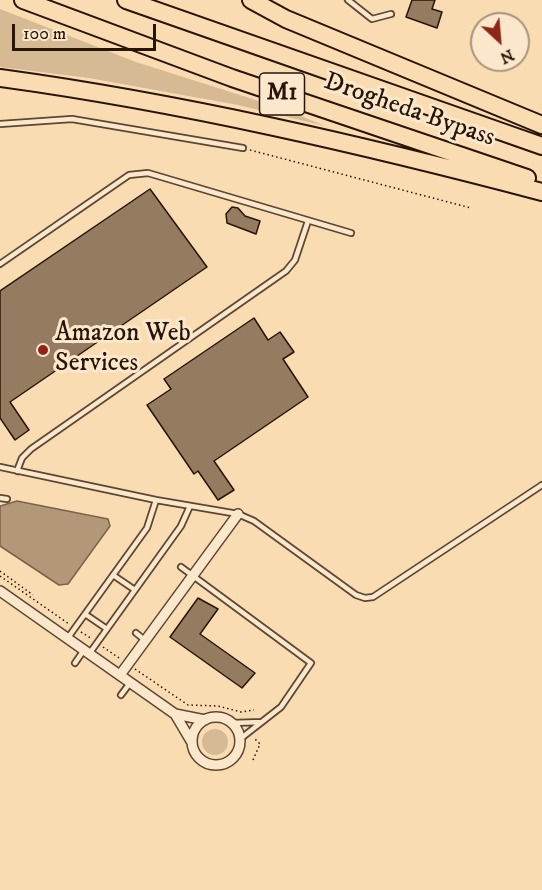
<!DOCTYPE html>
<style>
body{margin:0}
#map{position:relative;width:542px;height:890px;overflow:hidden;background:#f9dcb1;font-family:"IM FELL DW Pica",serif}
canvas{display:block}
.north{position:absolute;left:470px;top:12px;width:60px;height:60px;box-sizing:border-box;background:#fbe8cc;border:2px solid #a7937e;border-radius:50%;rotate:154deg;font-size:16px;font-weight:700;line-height:24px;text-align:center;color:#291408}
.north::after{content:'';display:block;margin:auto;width:21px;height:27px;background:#8f2418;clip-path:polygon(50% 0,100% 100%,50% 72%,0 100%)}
.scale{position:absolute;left:12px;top:24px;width:144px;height:27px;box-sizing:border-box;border:3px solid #291408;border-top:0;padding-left:8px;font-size:18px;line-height:21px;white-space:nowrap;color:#291408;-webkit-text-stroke:4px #fbe8cc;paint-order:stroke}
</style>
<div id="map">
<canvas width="542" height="890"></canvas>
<div class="north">N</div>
<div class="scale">100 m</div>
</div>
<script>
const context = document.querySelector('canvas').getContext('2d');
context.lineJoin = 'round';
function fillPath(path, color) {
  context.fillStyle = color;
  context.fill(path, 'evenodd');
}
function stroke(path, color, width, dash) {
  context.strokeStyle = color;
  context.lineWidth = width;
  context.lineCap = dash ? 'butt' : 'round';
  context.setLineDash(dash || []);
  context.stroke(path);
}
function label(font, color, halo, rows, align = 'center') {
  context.font = font + ' "IM FELL DW Pica",serif';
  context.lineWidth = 6;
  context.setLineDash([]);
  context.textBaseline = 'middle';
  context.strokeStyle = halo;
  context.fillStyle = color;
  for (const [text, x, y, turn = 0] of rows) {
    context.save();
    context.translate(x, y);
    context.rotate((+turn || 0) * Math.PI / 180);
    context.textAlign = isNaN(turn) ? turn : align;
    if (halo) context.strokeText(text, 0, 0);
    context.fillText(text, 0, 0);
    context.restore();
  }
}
const green = new Path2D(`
 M0,9L136,62L284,109L325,126L238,105L89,78L0,67Z
 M202 742a13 13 0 1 1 26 0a13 13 0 1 1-26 0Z`);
const water = new Path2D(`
 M17,501L108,519L110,526L68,584L59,585L0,546V506Z`);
const building = new Path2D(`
 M412,0H435L432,9L442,12L437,28L406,17Z
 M150,189L207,267L10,402L29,430L15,440L0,418V291Z
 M232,207L238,208L245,216L260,221L256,234L227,223L226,214Z
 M254,318L268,340L280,332L294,352L283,359L308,397L214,461L234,490L218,500L198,471L194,474L147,405L171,389L164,379Z
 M198,598L218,609L200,634L255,673L242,688L170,637Z`);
const path = new Path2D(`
 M250,150L471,208
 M0,571L33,595
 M0,576L69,624
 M81,632L92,639
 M103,647L119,658
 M135,669L188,705L218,706L241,712L254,710
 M253,760L260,744L254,738`);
const lane = new Path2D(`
 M348,0L372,19L391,14
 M0,124L72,119L243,148
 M0,264L129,175L148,173L351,233
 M0,467L156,500L238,514L254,521L356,595L365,598L373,597L542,485
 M17,471L22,458L31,449L286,271L295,260L308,221
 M0,498L7,499
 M181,567L311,663L281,707L240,739
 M113,575L135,590
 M85,614L107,629
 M136,633L146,641
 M67,639L147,528L156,500
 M89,654L181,526L190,506
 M75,663L84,650
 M121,695L130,683
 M232,723L262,722`);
const street = new Path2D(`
 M0,591L175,714
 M120,675L238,514
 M192 741a24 24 0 1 1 48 0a24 24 0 1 1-48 0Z
 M191,741L175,714L205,720`);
const highway = new Path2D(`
 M23,0L232,78L527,178
 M126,0L542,146
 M251,0L286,19L542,125
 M0,78C183,103 363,145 542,192`);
const markers = [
 [43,350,6,"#8f2418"]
];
const shields = [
 [282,94,45]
];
const shieldNames = [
 ["M1",282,94]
];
const streetNames = [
 ["Drogheda Bypass",409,111,19]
];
const poiNames = [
 ["Amazon Web",55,335],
 ["Services",55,365]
];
fillPath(green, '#d6ba94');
fillPath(water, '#b29878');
stroke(water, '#7b634b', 1.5);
fillPath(building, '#957c60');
stroke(building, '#291408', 1.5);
stroke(lane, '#5d4632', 8);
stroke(street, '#5d4632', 12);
stroke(highway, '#291408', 20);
stroke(path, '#291408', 1.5, [1.5, 3]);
stroke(lane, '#fbe8cc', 4.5);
stroke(street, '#fbe8cc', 9);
stroke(highway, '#f9dcb1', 16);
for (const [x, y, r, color] of markers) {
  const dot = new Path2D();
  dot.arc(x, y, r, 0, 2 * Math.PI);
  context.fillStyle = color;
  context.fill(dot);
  stroke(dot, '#fbe8cc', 2);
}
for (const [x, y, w] of shields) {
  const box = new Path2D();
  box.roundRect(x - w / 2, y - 21, w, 42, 4.5);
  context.fillStyle = '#fbe8cc';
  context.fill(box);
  stroke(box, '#291408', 1.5);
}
label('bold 24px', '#291408', null, shieldNames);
label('26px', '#291408', '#fbe8cc', streetNames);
label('26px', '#291408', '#fbe8cc', poiNames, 'left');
</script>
